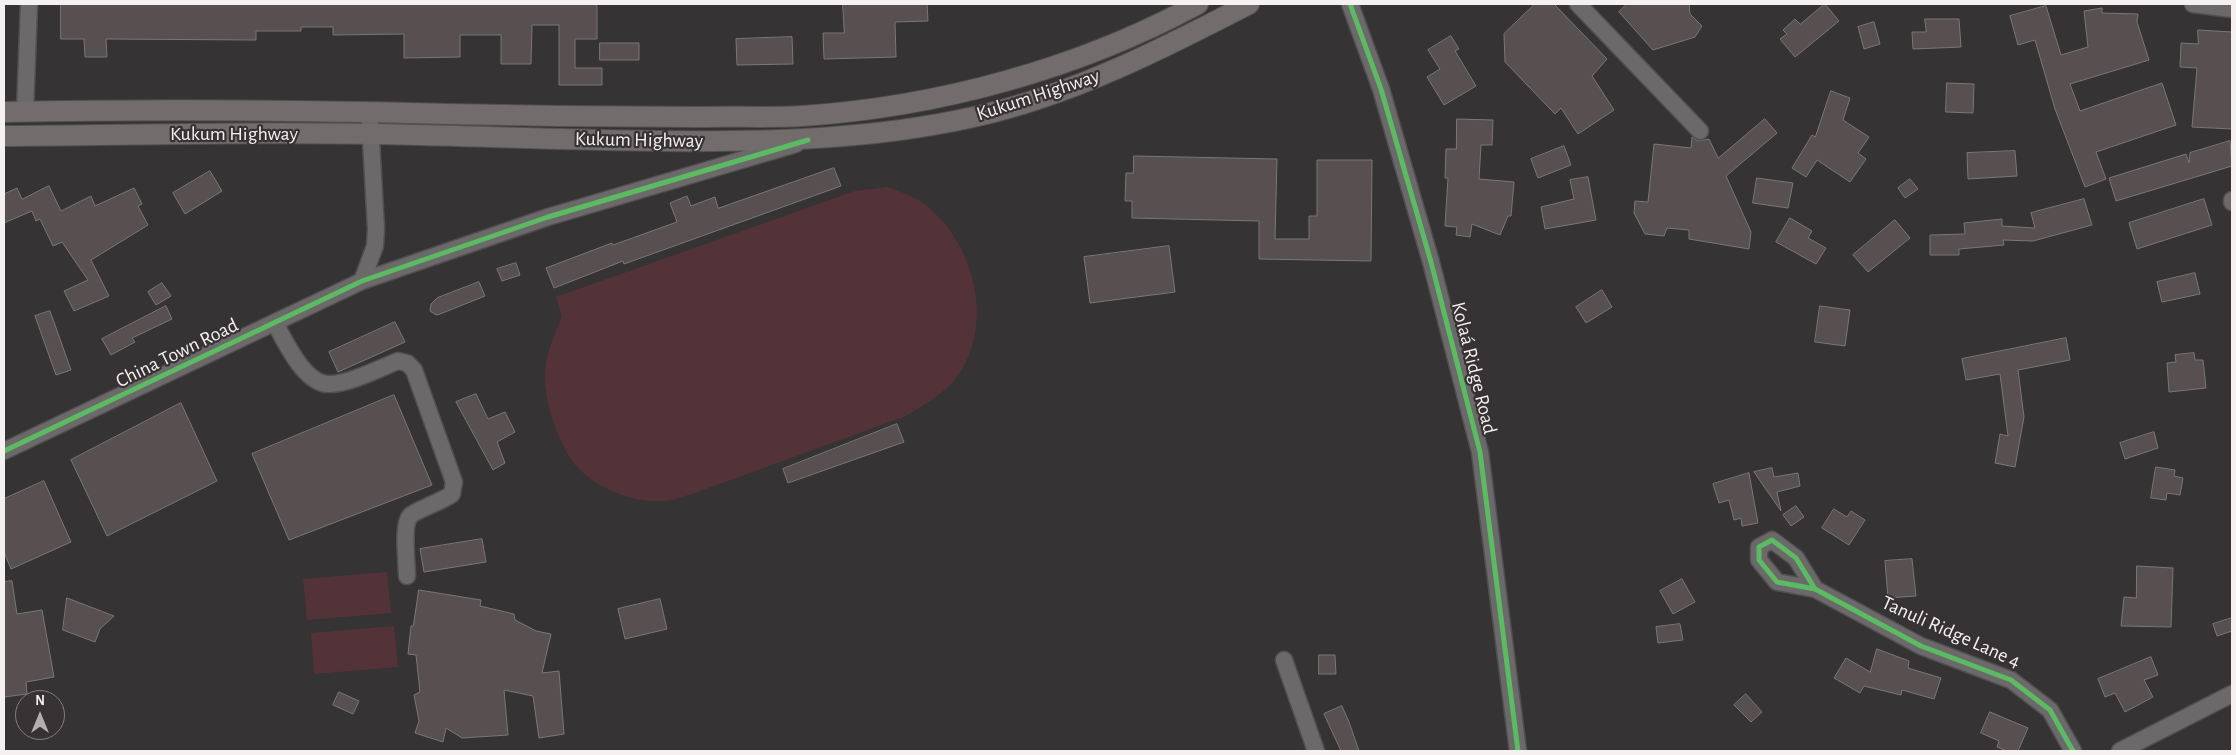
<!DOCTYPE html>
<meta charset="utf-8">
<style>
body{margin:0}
#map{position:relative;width:2236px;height:755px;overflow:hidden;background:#363334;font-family:"Alegreya Sans",sans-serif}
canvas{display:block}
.frame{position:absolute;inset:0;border:5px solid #f5f1f1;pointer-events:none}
.north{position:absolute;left:15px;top:690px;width:50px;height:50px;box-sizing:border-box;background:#373233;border:1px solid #837e7f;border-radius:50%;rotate:0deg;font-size:14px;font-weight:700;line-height:20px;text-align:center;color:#f5f1f1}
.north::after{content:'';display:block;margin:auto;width:18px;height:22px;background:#b2aeaf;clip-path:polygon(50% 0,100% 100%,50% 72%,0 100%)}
</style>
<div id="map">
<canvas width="2236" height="755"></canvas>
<div class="frame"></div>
<div class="north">N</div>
</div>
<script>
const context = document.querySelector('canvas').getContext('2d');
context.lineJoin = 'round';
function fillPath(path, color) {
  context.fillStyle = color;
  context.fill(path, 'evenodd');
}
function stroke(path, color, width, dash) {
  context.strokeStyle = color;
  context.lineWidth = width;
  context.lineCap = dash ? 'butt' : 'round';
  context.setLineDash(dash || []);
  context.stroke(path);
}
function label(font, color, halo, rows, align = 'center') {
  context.font = font + ' "Alegreya Sans",sans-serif';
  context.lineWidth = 4.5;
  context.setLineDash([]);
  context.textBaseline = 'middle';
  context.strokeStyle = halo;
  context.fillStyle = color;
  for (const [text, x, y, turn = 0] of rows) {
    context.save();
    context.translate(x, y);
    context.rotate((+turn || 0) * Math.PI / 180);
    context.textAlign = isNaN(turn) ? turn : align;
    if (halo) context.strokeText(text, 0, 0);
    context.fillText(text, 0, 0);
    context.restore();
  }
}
const green = new Path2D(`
 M888,187C898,191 910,195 920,201C972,236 996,320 959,374C946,393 925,404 906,416L695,493C684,496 672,501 661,501C633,503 597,488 578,468C560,449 545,404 545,379C545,356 553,337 562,317L556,297L855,191Z
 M387,572L391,613L307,620L303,579Z
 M394,626L398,667L314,674L311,633Z`);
const building = new Path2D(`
 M61,4H597V39H575V68H602V85H559V25H532L531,64H501V35H460V57L404,58V34L333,35V27H301V31H256V40L106,39L107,57H85L84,39H61Z
 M843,4H927L928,21L895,22L896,57L824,59L823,33H844Z
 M1535,4H1554L1607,59L1592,76L1614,110L1578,134L1561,108L1555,114L1505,62L1504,34Z
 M1627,4H1689L1690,14L1702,26L1695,37L1653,50L1619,12Z
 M1825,4L1839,21L1795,57L1780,39L1787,34L1783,30L1795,19L1800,24Z
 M2046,6L2061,55L2088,47L2084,11L2102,8V13L2138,14L2137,22L2149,60L2070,84L2080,111L2162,83L2176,125L2096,152L2106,179L2085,187L2055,109L2035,40L2018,45L2010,16Z
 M1925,19H1959L1961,47L1913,49L1912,32H1926Z
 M1874,22L1880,44L1864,49L1858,27Z
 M2198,30L2232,32V129L2192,127L2197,68L2180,67L2181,43L2198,44Z
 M1451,36L1459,49L1455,51L1476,86L1444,105L1427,77L1440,69L1428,50Z
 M792,37L793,64L737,65L736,39Z
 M600,43H639V60H600Z
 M1947,83L1974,84L1973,113L1946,112Z
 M1831,91L1850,98L1843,120L1869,137L1858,153L1866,159L1850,182L1817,160L1806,177L1792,168L1812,135L1815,137Z
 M1457,119L1493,120L1492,145H1481L1479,179L1514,182L1511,216H1508L1500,235L1472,224L1470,237L1456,235L1457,227L1445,226L1448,178H1445L1446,149H1456Z
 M1765,119L1777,133L1726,176L1751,232L1749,249L1689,239V230L1667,228L1664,236L1645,234L1634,213L1635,201L1648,202L1654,144L1691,148L1692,137L1698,141L1709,139L1718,158Z
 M2230,141L2232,166L2116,201L2109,178L2186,154L2189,163L2190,153Z
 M1564,146L1571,165L1538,178L1531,159Z
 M2015,151L2017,176L1968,179L1967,153Z
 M1134,156L1277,159L1275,239H1309V216H1317V160H1372L1371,261L1259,259V221L1132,218V201H1125L1126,173H1133Z
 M834,168L841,186L624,264L623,261L554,288L546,268L612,243L613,245L677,222L670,203L687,196L691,206L715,197L718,208Z
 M210,171L222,191L185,214L173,193Z
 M1588,177L1596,220L1545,229L1541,207L1574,199L1570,180Z
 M1757,178L1793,183L1788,208L1753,203Z
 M1910,179L1918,189L1905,198L1898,188Z
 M49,186L61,211L91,196L95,206L134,188L142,204L138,206L148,225L91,260L109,296L74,311L64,291L88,280L62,242L53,246L40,219L36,221L32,211L4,223V194L17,188L22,199Z
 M2084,199L2092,225L2033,241L2003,240L2004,245L1959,249V255H1930V235L1965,234L1964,223L2002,219V226L2035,228L2031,213Z
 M2204,199L2212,225L2137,249L2129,223Z
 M1790,218L1812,231L1808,238L1826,248L1816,264L1776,242Z
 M1895,220L1910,238L1868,272L1853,255Z
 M1169,246L1175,292L1090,303L1084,257Z
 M516,263L520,275L502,281L497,269Z
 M2195,273L2200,294L2162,302L2157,282Z
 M479,282L485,296L440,314L436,315L430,311L431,304L437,298Z
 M162,283L171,296L156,305L148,292Z
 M1602,290L1612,307L1586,323L1576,307Z
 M166,306L172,319L132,338L135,342L111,355L102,339Z
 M1820,306L1850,310L1845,346L1815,342Z
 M50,311L71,370L56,375L35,316Z
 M395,322L405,342L338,372L329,352Z
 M2066,338L2070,360L2018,370L2024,417L2015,467L1995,463L2000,434L2008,436L2000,374L1966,380L1962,359Z
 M2194,353L2195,360H2203L2206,388L2169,392L2167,363L2176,362L2175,355Z
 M476,394L488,419L505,412L515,432L497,442L505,463L493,470L456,402Z
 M394,395L432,485L289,540L252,454Z
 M181,403L217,481L107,536L71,460Z
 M897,424L904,442L788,483L783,469Z
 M2154,432L2158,448L2125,459L2120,443Z
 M2156,467L2175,470L2174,476L2183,478L2180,495L2167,493L2166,500L2151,498Z
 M1772,468L1774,477L1798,473L1800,486L1777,492L1781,511L1754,472Z
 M1749,473L1758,523L1742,526L1741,518L1734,520L1729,500L1719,503L1713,484Z
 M44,481L71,542L11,569L4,552V499Z
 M1796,506L1804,517L1791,526L1783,515Z
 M1834,509L1847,517L1851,511L1865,520L1849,545L1822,528Z
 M482,539L486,562L424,572L420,549Z
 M1912,559L1916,596L1888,598L1885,561Z
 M2137,566L2173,568L2171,627L2121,626L2124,597L2136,598Z
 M1682,579L1695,602L1673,614L1660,591Z
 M12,581L17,614L42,610L54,677L26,682L27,694L4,697V582Z
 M419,590L481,600L480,606L514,614L515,620L536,631L551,634L542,673L559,671L564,734L539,738L533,696L504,690L508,735L462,738L446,728L443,742L415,733L419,721L414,695L420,692L416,655L408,654L411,626H413Z
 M67,598L114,616L100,629L95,642L63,630Z
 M660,599L667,629L625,639L618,609Z
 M2232,618V631L2217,636L2213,624Z
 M1680,624L1683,640L1658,643L1656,627Z
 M1877,649L1909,661L1908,668L1941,678L1934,699L1902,690L1901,695L1864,686L1860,693L1834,678L1846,658L1870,672Z
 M1319,655H1335L1336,674H1319Z
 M2151,657L2158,675L2144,680L2153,697L2125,712L2115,693L2105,697L2098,679Z
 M339,692L359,701L353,714L333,705Z
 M1746,694L1762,712L1751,722L1734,705Z
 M1342,706L1349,722L1359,751H1341L1324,714Z
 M1990,712L2028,728L2018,751H2007L1997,747L1999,741L1981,733Z`);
const minor = new Path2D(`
 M1350,4L1381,89L1431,262L1480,452L1518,751
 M1578,4L1700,131
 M2193,4L2232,9
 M25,112L29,4
 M2232,200V202
 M362,281L375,246L376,229L370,122
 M275,323C285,341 304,384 329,384C347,385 380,368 398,361L407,363L414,370L454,482L452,494C441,502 416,510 410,516C402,525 407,563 407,576
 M4,451L362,281L548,217L796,144
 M1815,589L1796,558L1772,540L1759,547V560L1777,582L1815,589L1921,646L2011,680L2050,710L2073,751
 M1284,660L1316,751
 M2120,751L2232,694`);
const major = new Path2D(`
 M4,112C152,109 300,110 449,114C532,116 615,117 698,117C733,116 768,118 802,116C938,107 1078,69 1198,4
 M4,136C142,135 280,131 419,135C499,137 580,140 661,141C768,142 873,140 978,116C1074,94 1162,49 1249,4`);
const cycleway = new Path2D(`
 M1350,4L1381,89L1431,262L1480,452L1518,751
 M4,451L362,281L548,217L808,140
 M1815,589L1796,558L1772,540L1759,547V560L1777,582L1815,589L1921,646L2011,680L2050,710L2073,751`);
const streetNames = [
 ["Kukum Highway",1038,95,-18],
 ["Kukum Highway",234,134],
 ["Kukum Highway",639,140,1],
 ["China Town Road",177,353,-26],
 ["Kolaá Ridge Road",1474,368,76],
 ["Tanuli Ridge Lane 4",1951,632,24]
];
fillPath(green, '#533337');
fillPath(building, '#584f50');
stroke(building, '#797777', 1);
stroke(minor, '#514f4f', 19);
stroke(major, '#514f4f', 22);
stroke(minor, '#6b6969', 16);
stroke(major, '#736c6c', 20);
stroke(cycleway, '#5cba63', 5);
label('20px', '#f5f1f1', '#373233', streetNames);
</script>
